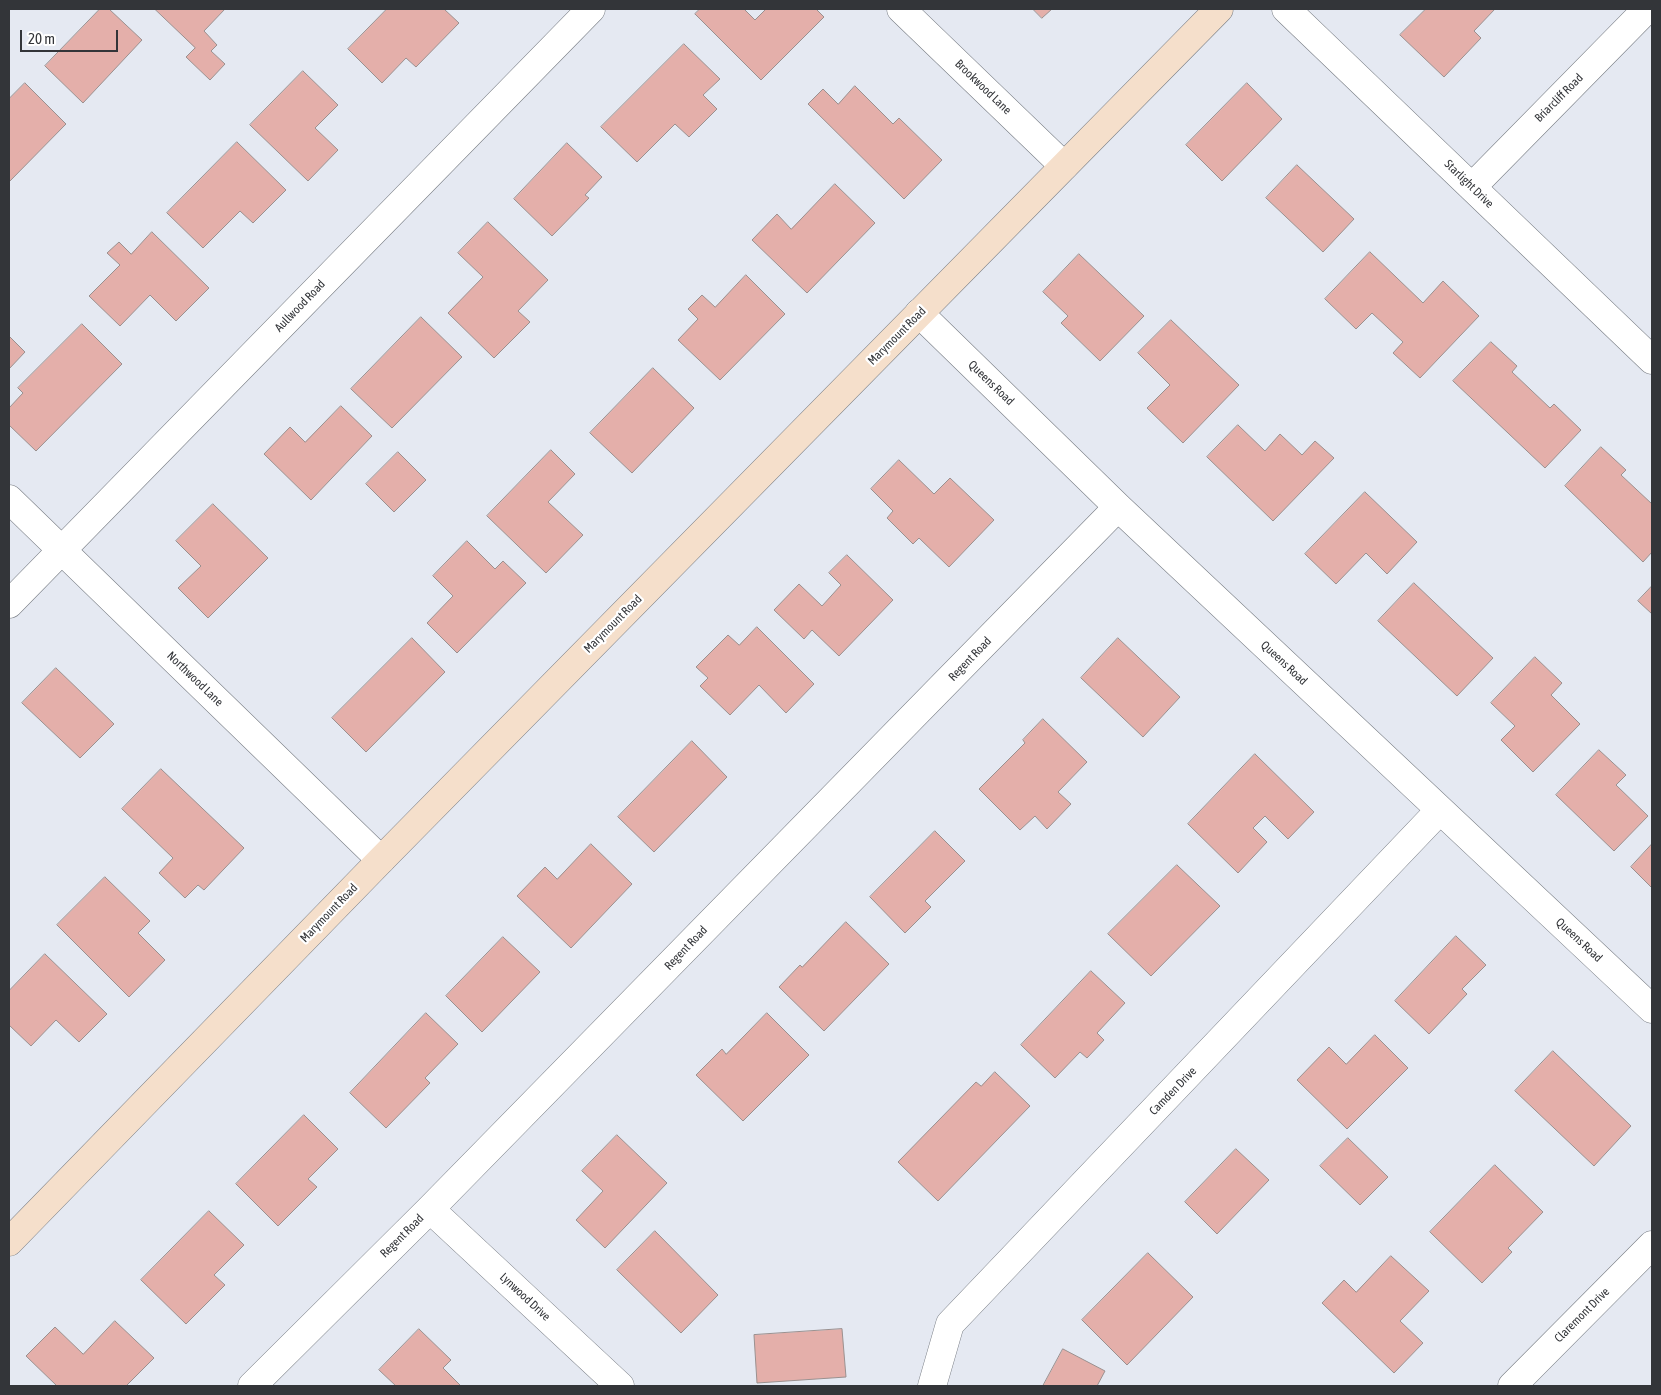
<!DOCTYPE html>
<style>
body{margin:0}
#map{position:relative;width:1661px;height:1395px;overflow:hidden;background:#e5e9f2;font-family:"Asap Condensed",sans-serif}
canvas{display:block}
.frame{position:absolute;inset:0;border:10px solid #333539;pointer-events:none}
.scale{position:absolute;left:20px;top:30px;width:98px;height:22px;box-sizing:border-box;border:2px solid #333539;border-top:0;padding-left:6px;font-size:15px;line-height:18px;white-space:nowrap;color:#333539;-webkit-text-stroke:4px #fff;paint-order:stroke}
</style>
<div id="map">
<canvas width="1661" height="1395"></canvas>
<div class="frame"></div>
<div class="scale">20 m</div>
</div>
<script>
const context = document.querySelector('canvas').getContext('2d');
context.lineJoin = 'round';
function fillPath(path, color) {
  context.fillStyle = color;
  context.fill(path, 'evenodd');
}
function stroke(path, color, width, dash) {
  context.strokeStyle = color;
  context.lineWidth = width;
  context.lineCap = dash ? 'butt' : 'round';
  context.setLineDash(dash || []);
  context.stroke(path);
}
function label(font, color, halo, rows, align = 'center') {
  context.font = font + ' "Asap Condensed",sans-serif';
  context.lineWidth = 4.5;
  context.setLineDash([]);
  context.textBaseline = 'middle';
  context.strokeStyle = halo;
  context.fillStyle = color;
  for (const [text, x, y, turn = 0] of rows) {
    context.save();
    context.translate(x, y);
    context.rotate((+turn || 0) * Math.PI / 180);
    context.textAlign = isNaN(turn) ? turn : align;
    if (halo) context.strokeText(text, 0, 0);
    context.fillText(text, 0, 0);
    context.restore();
  }
}
const building = new Path2D(`
 M100,9H109L142,40L83,103L45,66Z
 M155,9H225L204,31L217,45L211,51L225,64L210,80L186,57L195,48Z
 M387,9H444L459,23L416,67L406,58L382,83L348,49Z
 M700,9H744L755,20L766,9H816L824,17L761,80L695,14Z
 M1033,9H1052L1042,18Z
 M1426,9H1495L1474,31L1481,38L1444,77L1400,35Z
 M684,44L720,79L703,95L717,109L689,137L675,124L637,162L601,127Z
 M303,71L338,105L315,128L338,150L308,181L250,125Z
 M25,83L66,124L9,182V99Z
 M1247,83L1282,119L1222,181L1186,145Z
 M855,86L893,124L899,118L942,160L904,199L808,104L823,89L838,104Z
 M237,142L286,190L253,223L240,211L203,248L167,213Z
 M567,143L602,177L585,195L589,198L552,236L514,199Z
 M1297,165L1354,219L1323,252L1266,198Z
 M835,184L875,223L807,293L752,240L777,214L791,229Z
 M488,222L548,280L518,311L530,322L494,358L448,313L483,277L458,253Z
 M152,232L209,288L176,321L150,295L120,326L89,296L120,265L107,253L119,242L131,254Z
 M1370,252L1423,303L1443,281L1479,316L1420,378L1393,353L1403,342L1372,313L1356,329L1325,299Z
 M1079,254L1144,316L1100,361L1061,323L1068,316L1043,292Z
 M746,275L785,314L720,380L678,340L698,319L688,309L702,295L715,307Z
 M421,317L462,357L392,428L351,389Z
 M1171,320L1239,385L1183,443L1147,408L1170,385L1138,353Z
 M82,324L122,364L36,451L9,425V408L23,393L18,388Z
 M9,336L25,352L9,369Z
 M1491,342L1517,366L1512,372L1550,408L1554,404L1581,430L1545,468L1453,381Z
 M653,368L694,408L632,473L590,433Z
 M341,406L372,436L311,500L264,454L290,427L305,442Z
 M1238,425L1265,451L1280,434L1302,455L1315,441L1334,458L1273,521L1207,457Z
 M1601,447L1626,470L1621,475L1652,504V552L1643,562L1565,486Z
 M551,450L575,474L548,502L583,535L546,573L487,516Z
 M398,452L426,480L394,512L366,484Z
 M899,460L934,494L950,478L994,520L949,567L919,538L913,544L887,518L893,511L871,489Z
 M1365,492L1417,542L1387,574L1366,553L1336,584L1305,554Z
 M213,504L268,558L208,618L178,588L201,566L176,541Z
 M467,541L495,569L503,561L526,583L457,653L427,623L453,596L433,576Z
 M847,555L893,600L839,656L812,630L804,639L774,610L799,584L822,606L841,585L829,573Z
 M1414,583L1493,658L1457,696L1378,621Z
 M1652,586V614L1638,601Z
 M757,627L814,684L786,713L759,685L730,715L700,686L708,678L696,667L728,635L739,645Z
 M412,638L445,672L366,752L332,718Z
 M1118,638L1180,697L1143,737L1081,678Z
 M1535,657L1562,683L1551,695L1580,724L1533,772L1501,740L1515,726L1491,703Z
 M56,668L114,724L80,758L22,703Z
 M1043,719L1087,762L1058,792L1071,804L1047,829L1035,816L1020,830L979,789L1025,743L1023,740Z
 M692,741L727,777L654,852L618,817Z
 M1599,750L1626,775L1616,785L1648,816L1614,851L1556,795Z
 M1255,754L1314,812L1288,839L1265,816L1253,828L1267,842L1238,873L1188,824Z
 M161,769L244,848L204,890L198,885L185,898L159,873L173,858L122,809Z
 M935,831L965,861L925,901L931,907L905,933L870,897Z
 M591,844L632,884L571,948L517,896L545,867L557,879Z
 M1652,844V888L1631,867Z
 M1177,865L1220,906L1151,976L1108,934Z
 M105,877L150,921L138,933L165,960L129,997L57,925Z
 M846,922L889,964L824,1031L779,987L800,965L802,967Z
 M1456,936L1486,965L1462,989L1467,994L1429,1034L1395,1001Z
 M503,937L540,972L482,1032L446,996Z
 M45,954L107,1014L79,1042L56,1020L31,1046L9,1025V991Z
 M1091,971L1125,1003L1097,1033L1104,1040L1087,1058L1080,1052L1055,1078L1021,1045Z
 M426,1013L458,1044L425,1078L430,1083L386,1128L350,1093Z
 M767,1013L809,1055L743,1121L696,1075L722,1049L726,1054Z
 M1375,1035L1408,1068L1347,1129L1297,1080L1329,1047L1346,1064Z
 M1553,1051L1631,1126L1594,1166L1515,1091Z
 M995,1072L1030,1106L938,1201L898,1162L976,1082L981,1086Z
 M304,1115L338,1149L308,1179L317,1187L278,1226L236,1184Z
 M617,1135L667,1183L605,1248L576,1220L603,1191L582,1171Z
 M1348,1138L1388,1177L1360,1205L1320,1166Z
 M1236,1149L1269,1180L1217,1234L1185,1202Z
 M1495,1165L1543,1212L1508,1248L1512,1252L1482,1283L1430,1232Z
 M209,1211L244,1245L214,1275L225,1285L186,1324L141,1280Z
 M655,1231L718,1295L681,1333L617,1270Z
 M1148,1253L1193,1297L1127,1365L1082,1320Z
 M1391,1256L1429,1291L1400,1321L1423,1343L1394,1373L1322,1303L1344,1280L1356,1292Z
 M115,1321L154,1358L126,1386H57L26,1356L55,1327L83,1354Z
 M419,1329L451,1360L443,1368L461,1386H396L379,1370Z
 M842,1329L846,1377L757,1383L754,1335Z
 M1063,1349L1105,1371L1097,1386H1043Z`);
const street = new Path2D(`
 M901,9L1064,166
 M1286,9L1652,360
 M1472,187L1647,9
 M919,313L1118,507L1652,1009
 M9,499L381,860
 M9,604L591,9
 M430,1209L620,1386
 M252,1386L430,1209L1118,507
 M932,1386L950,1324L1440,810
 M1512,1386L1652,1245`);
const secondary = new Path2D(`
 M9,1242L381,860L1219,9`);
const streetNames = [
 ["Brookwood Lane",983,87,44],
 ["Briarcliff Road",1559,98,-45],
 ["Starlight Drive",1469,184,44],
 ["Aullwood Road",300,306,-46],
 ["Marymount Road",897,336,-45],
 ["Queens Road",991,383,44],
 ["Marymount Road",613,624,-45],
 ["Regent Road",970,659,-46],
 ["Queens Road",1284,663,43],
 ["Northwood Lane",195,679,44],
 ["Marymount Road",329,913,-46],
 ["Queens Road",1579,940,43],
 ["Regent Road",686,948,-46],
 ["Camden Drive",1173,1091,-46],
 ["Regent Road",402,1236,-45],
 ["Lynwood Drive",525,1297,43],
 ["Claremont Drive",1582,1315,-45]
];
fillPath(building, '#e4afaa');
stroke(building, '#9a908f', 1);
stroke(street, '#777c83', 29);
stroke(secondary, '#777c83', 29);
stroke(street, '#fff', 28);
stroke(secondary, '#f5dfcb', 28);
label('12px', '#333539', '#fff', streetNames);
</script>
